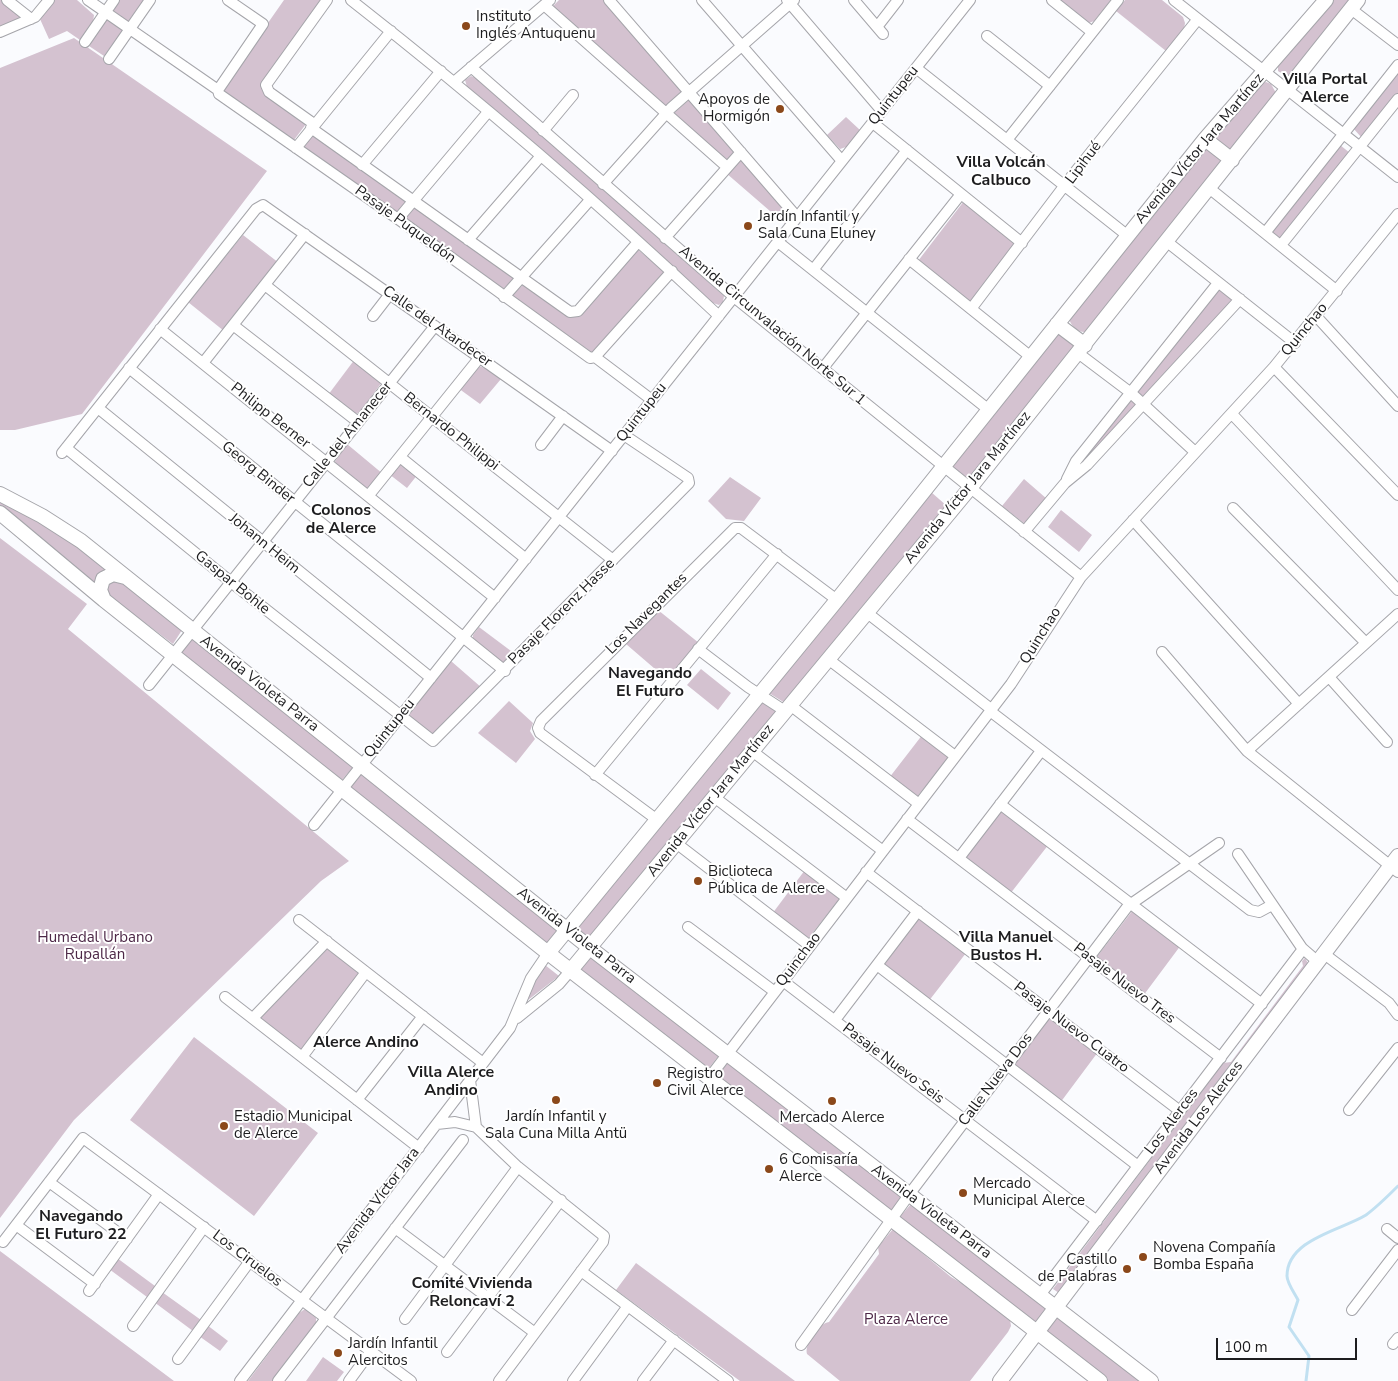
<!DOCTYPE html>
<meta charset="utf-8">
<style>
body{margin:0}
#map{position:relative;width:1398px;height:1381px;overflow:hidden;background:#fafbfe;font-family:"Nunito Sans",sans-serif}
canvas{display:block}
.scale{position:absolute;left:1216px;top:1338px;width:141px;height:22px;box-sizing:border-box;border:2px solid #1d1d1f;border-top:0;padding-left:6px;font-size:15px;line-height:18px;white-space:nowrap;color:#1d1d1f;-webkit-text-stroke:4px #fff;paint-order:stroke}
</style>
<div id="map">
<canvas width="1398" height="1381"></canvas>
<div class="scale">100 m</div>
</div>
<script>
const context = document.querySelector('canvas').getContext('2d');
context.lineJoin = 'round';
function fillPath(path, color) {
  context.fillStyle = color;
  context.fill(path, 'evenodd');
}
function stroke(path, color, width, dash) {
  context.strokeStyle = color;
  context.lineWidth = width;
  context.lineCap = dash ? 'butt' : 'round';
  context.setLineDash(dash || []);
  context.stroke(path);
}
function label(font, color, halo, rows, align = 'center') {
  context.font = font + ' "Nunito Sans",sans-serif';
  context.lineWidth = 4;
  context.setLineDash([]);
  context.textBaseline = 'middle';
  context.strokeStyle = halo;
  context.fillStyle = color;
  for (const [text, x, y, turn = 0] of rows) {
    context.save();
    context.translate(x, y);
    context.rotate((+turn || 0) * Math.PI / 180);
    context.textAlign = isNaN(turn) ? turn : align;
    if (halo) context.strokeText(text, 0, 0);
    context.fillText(text, 0, 0);
    context.restore();
  }
}
const green = new Path2D(`
 M0,0H3L22,18L0,30Z
 M55,0H77L94,15L93,22L80,40L67,31L49,39L40,19Z
 M120,0H144L128,22L113,11Z
 M284,0H324L264,82L306,124L294,140L221,90Z
 M559,0H606L682,92L665,107L553,6Z
 M1059,0H1111L1094,21L1089,23Z
 M1125,0H1162L1183,17L1185,23L1184,29L1166,51L1116,11Z
 M1332,0H1353L1288,78L1278,71V64Z
 M107,19L123,30L104,56L89,46Z
 M74,38L267,171L82,414L15,430H0V68Z
 M1398,70V94L1361,137L1353,128Z
 M471,76L476,78L724,296L723,302L719,305L713,303L467,87L465,80Z
 M1266,82L1271,84L1276,93L1086,332C1078,333 1070,325 1069,318L1207,144L1263,83Z
 M690,99L737,149L727,163L674,117V113Z
 M846,117L860,130L846,147L840,149L827,135Z
 M313,134L408,201L397,214L301,146Z
 M1340,145L1350,153L1281,240L1271,234L1272,230Z
 M740,158L791,216L785,224L726,173Z
 M964,201L1015,243L970,302L918,261Z
 M412,205L515,277L502,290L403,221Z
 M243,235L279,263L224,331L188,302Z
 M637,249L663,270V275L594,354L513,300L512,295L524,284L568,314Z
 M1220,288L1235,300L1144,397L1137,392Z
 M1059,332L1076,345L970,479H967L951,466Z
 M355,359L382,382L360,412L355,414L328,395Z
 M479,366L485,368L501,379L480,404L458,388L475,367Z
 M1130,400L1137,405L1074,473L1078,462Z
 M347,444L383,474L368,489L334,463Z
 M404,463L418,474L407,488L389,474L398,464Z
 M730,477L761,498L744,521L726,519L708,501Z
 M1024,479L1047,499L1025,524L1002,506Z
 M931,492L947,506L785,703L769,693Z
 M0,498L51,525L108,570L96,585L0,505Z
 M1061,510L1092,535L1079,552L1048,527Z
 M0,538L87,604L68,629L349,861L321,881L74,1120L0,1218Z
 M116,578L182,630L173,644L104,592L105,581Z
 M658,610L699,643L669,681L626,644Z
 M479,627L515,654L502,664L473,640V635Z
 M193,639L353,767L341,781L180,653Z
 M451,661L482,688L435,737L406,718Z
 M701,669L731,693L718,710L687,685Z
 M509,701L533,723L530,731L535,739L516,763L478,733Z
 M762,701L777,711L590,940L575,928Z
 M923,734L949,757L916,798L889,778Z
 M362,773L557,927L558,931L548,943L547,944L350,788Z
 M1001,809L1049,844L1010,894L965,857Z
 M805,870L840,898L807,940L772,914Z
 M1133,910L1181,945L1143,996L1096,958Z
 M918,918L966,953L928,1002L884,968L883,962Z
 M327,949L330,950L360,973L302,1050L260,1018Z
 M590,955L719,1055L709,1068L708,1069L579,970Z
 M1305,958L1308,963L1059,1293L1053,1289L1223,1063L1231,1062L1303,966L1302,961Z
 M545,965L559,976L528,1000L532,986Z
 M1051,1019L1098,1052L1060,1103L1015,1067V1063L1048,1020Z
 M194,1037L318,1133L254,1216L130,1120Z
 M728,1062L901,1195L902,1198L892,1211L717,1077Z
 M911,1204L1047,1309L1036,1324L899,1218Z
 M893,1229L951,1277L973,1290L1010,1319L1011,1326L1008,1332L970,1381H840L807,1354C804,1344 819,1323 829,1322L879,1254L878,1247Z
 M0,1251L174,1381H0Z
 M117,1258L155,1286L147,1297L109,1269Z
 M636,1263L795,1381H740L616,1290Z
 M162,1292L201,1320L193,1331L154,1302Z
 M305,1309L316,1318V1323L273,1381H248L299,1313Z
 M1057,1315L1142,1381H1107L1044,1332Z
 M207,1325L228,1341L220,1351L199,1336Z
 M323,1357L344,1372L337,1381H306Z`);
const stream = new Path2D(`
 M1306,1381L1309,1356L1289,1327L1298,1300C1295,1294 1287,1283 1287,1276C1287,1239 1342,1230 1366,1215C1377,1207 1388,1196 1398,1186`);
const minor = new Path2D(`
 M7,0L31,19
 M88,0L218,90
 M351,0C478,99 601,205 719,316
 M609,0L797,217
 M702,0L842,161
 M787,0L882,111
 M854,0L883,34
 M1052,0L1092,32
 M1174,0L1398,177
 M544,5L727,167
 M1351,9L1398,45
 M877,27L898,0
 M0,32L35,17L49,0
 M987,36L1050,86
 M85,42L114,0
 M109,59L150,0
 M471,67L734,297L1081,577
 M916,68L1128,236
 M454,82L550,0
 M218,90L219,94L398,219L590,358L595,357
 M218,90L263,24L228,0
 M873,123L1022,243
 M314,124L269,92L266,85L327,0
 M311,128L570,312L578,311L638,242
 M543,131L573,95
 M1007,140L1118,0
 M296,148L391,31
 M362,165L441,71
 M603,184L671,108L794,0
 M1209,188L1337,291
 M398,219L488,112
 M1265,233L1398,65
 M665,238L741,152
 M468,240L540,157
 M1166,241L1295,343
 M778,242L989,410
 M1281,245L1398,99
 M909,259L1031,357
 M813,270L907,150
 M265,285L613,560
 M504,297L590,200
 M971,309L1071,177L1198,19
 M373,316L390,294
 M1316,316L1398,406
 M233,325L358,422
 M160,329L495,598
 M1078,353L1131,393L1195,452
 M595,357L672,271
 M595,357L652,400
 M203,363L305,234
 M1274,367L1398,495
 M129,368L505,671
 M823,368L961,194
 M98,408L431,678
 M1232,414L1398,590
 M541,445L563,416
 M66,448L231,582L433,741L689,483L688,478L624,435
 M62,453L256,209L263,205L612,451
 M400,457L526,559
 M1067,479L1076,461L1218,283
 M369,495L480,357
 M1233,508L1366,643
 M1133,520L1299,704
 M1024,532L1065,483L1087,465L1240,299
 M866,612L991,709
 M698,649L748,687L785,711
 M1162,652L1247,751L1398,872
 M828,659L955,756
 M1329,677L1387,742
 M149,685L435,326
 M790,705L919,804
 M990,711L1250,910L1259,912L1272,905
 M752,751L883,851
 M1247,751L1398,614
 M595,775L777,554
 M714,797L847,898
 M1000,804L1262,1004
 M656,819L540,733L538,728L541,721L735,528H741L837,600
 M907,819L1221,1058
 M314,825L970,0
 M676,843L810,946
 M1238,854L1302,948L1317,961
 M959,858L1041,751
 M866,872L1180,1111
 M299,920L483,1063
 M688,927L775,992
 M1323,953L1389,1003L1398,1015
 M877,965L1138,1166
 M783,981L1097,1221
 M225,997L419,1148
 M253,1018L327,941
 M517,1018L559,984L571,970
 M835,1020L918,911
 M302,1057L366,972
 M709,1078L1011,684L1081,577L1274,367L1398,214
 M470,1080L476,1127
 M357,1100L423,1016
 M1349,1110L1398,1048
 M437,1124L455,1122L476,1127L518,1167L604,1236L603,1242L499,1381
 M49,1182L127,1239
 M16,1225L95,1284
 M395,1228L535,1333
 M1387,1229L1398,1238
 M3,1242L83,1138L411,1381
 M581,1271L728,1381
 M89,1291L159,1194
 M1040,1295L1303,949
 M1352,1310L1398,1250
 M405,1319L518,1167
 M133,1326L204,1227
 M1393,1344L1398,1338
 M801,1345L914,1188L1128,906L1219,843
 M447,1352L561,1200
 M178,1359L250,1261
 M240,1381L510,1028L531,978L548,953
 M278,1381L463,1140
 M349,1381L371,1351
 M573,1381L628,1306
 M643,1381L674,1340`);
const major = new Path2D(`
 M1205,139L1232,160
 M1057,324L1085,345
 M0,494L42,516L81,541L590,948L1151,1381
 M0,513L104,600L548,953L1100,1381
 M104,600L100,590L103,579L113,574L125,577
 M548,953L837,600L1205,139L1326,0
 M571,970L970,488L1358,0
 M1000,1381L1398,856`);
const markers = [
 [466,26,5,"#8b481a"],
 [780,109,5,"#8b481a"],
 [748,226,5,"#8b481a"],
 [698,881,5,"#8b481a"],
 [657,1083,5,"#8b481a"],
 [556,1100,5,"#8b481a"],
 [832,1101,5,"#8b481a"],
 [224,1126,5,"#8b481a"],
 [769,1169,5,"#8b481a"],
 [963,1193,5,"#8b481a"],
 [1143,1257,5,"#8b481a"],
 [1127,1269,5,"#8b481a"],
 [338,1353,5,"#8b481a"]
];
const poiNames = [
 ["Instituto",476,17],
 ["Inglés Antuquenu",476,34],
 ["Apoyos de",770,100,"right"],
 ["Hormigón",770,117,"right"],
 ["Jardín Infantil y",758,217],
 ["Sala Cuna Eluney",758,234],
 ["Biclioteca",708,872],
 ["Pública de Alerce",708,889],
 ["Registro",667,1074],
 ["Civil Alerce",667,1091],
 ["Estadio Municipal",234,1117],
 ["de Alerce",234,1134],
 ["Jardín Infantil y",556,1117,"center"],
 ["Sala Cuna Milla Antü",556,1134,"center"],
 ["Mercado Alerce",832,1118,"center"],
 ["6 Comisaría",779,1160],
 ["Alerce",779,1177],
 ["Mercado",973,1184],
 ["Municipal Alerce",973,1201],
 ["Novena Compañía",1153,1248],
 ["Bomba España",1153,1265],
 ["Castillo",1117,1260,"right"],
 ["de Palabras",1117,1277,"right"],
 ["Jardín Infantil",348,1344],
 ["Alercitos",348,1361]
];
const streetNames = [
 ["Quintupeu",894,96,-52],
 ["Avenida Víctor Jara Martínez",1200,149,-50],
 ["Lipihué",1084,163,-53],
 ["Pasaje Puqueldón",405,225,36],
 ["Avenida Circunvalación Norte Sur 1",772,326,40],
 ["Calle del Atardecer",437,327,35],
 ["Quinchao",1305,330,-51],
 ["Quintupeu",642,413,-52],
 ["Philipp Berner",270,416,38],
 ["Bernardo Philippi",451,432,38],
 ["Calle del Amanecer",348,435,-51],
 ["Georg Binder",258,473,39],
 ["Avenida Víctor Jara Martínez",968,488,-51],
 ["Johann Heim",264,544,39],
 ["Gaspar Bohle",232,583,39],
 ["Pasaje Florenz Hasse",562,612,-45],
 ["Los Navegantes",647,614,-45],
 ["Quinchao",1041,636,-58],
 ["Avenida Violeta Parra",259,684,38],
 ["Quintupeu",390,729,-51],
 ["Avenida Víctor Jara Martínez",711,801,-51],
 ["Avenida Violeta Parra",576,936,38],
 ["Quinchao",799,960,-53],
 ["Pasaje Nuevo Tres",1124,984,37],
 ["Pasaje Nuevo Cuatro",1071,1028,37],
 ["Pasaje Nuevo Seis",893,1064,37],
 ["Calle Nueva Dos",996,1080,-53],
 ["Avenida Los Alerces",1199,1118,-53],
 ["Los Alerces",1172,1122,-53],
 ["Avenida Víctor Jara",378,1201,-53],
 ["Avenida Violeta Parra",931,1212,37],
 ["Los Ciruelos",247,1259,37]
];
const parkNames = [
 ["Humedal Urbano",95,938],
 ["Rupallán",95,955],
 ["Plaza Alerce",906,1320]
];
const neighbourhoodNames = [
 ["Villa Portal",1325,80],
 ["Alerce",1325,98],
 ["Villa Volcán",1001,163],
 ["Calbuco",1001,181],
 ["Colonos",341,511],
 ["de Alerce",341,529],
 ["Navegando",650,674],
 ["El Futuro",650,692],
 ["Villa Manuel",1006,938],
 ["Bustos H.",1006,956],
 ["Alerce Andino",366,1043],
 ["Villa Alerce",451,1073],
 ["Andino",451,1091],
 ["Navegando",81,1217],
 ["El Futuro 22",81,1235],
 ["Comité Vivienda",472,1284],
 ["Reloncaví 2",472,1302]
];
fillPath(green, '#d4c2d0');
stroke(stream, '#c1e0f1', 3);
stroke(minor, '#a5a5aa', 12);
stroke(major, '#a5a5aa', 16);
stroke(minor, '#fff', 10);
stroke(major, '#fff', 14);
for (const [x, y, r, color] of markers) {
  const dot = new Path2D();
  dot.arc(x, y, r, 0, 2 * Math.PI);
  context.fillStyle = color;
  context.fill(dot);
  stroke(dot, '#fff', 2);
}
label('15px', '#1d1d1f', '#fff', poiNames, 'left');
label('15px', '#1d1d1f', '#fff', streetNames);
label('15px', '#4d2847', '#fff', parkNames);
label('bold 16px', '#1d1d1f', '#fff', neighbourhoodNames);
</script>
